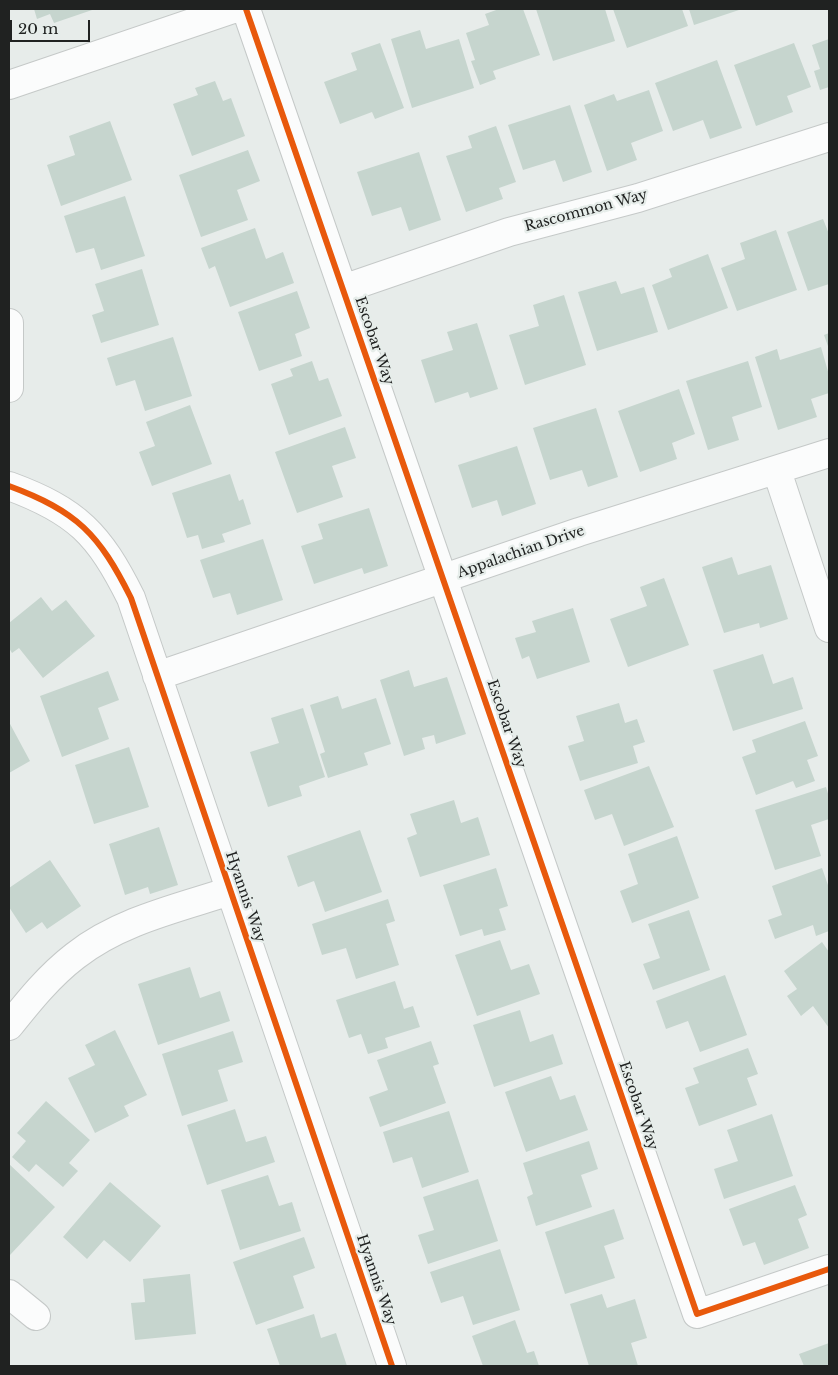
<!DOCTYPE html>
<style>
body{margin:0}
#map{position:relative;width:838px;height:1375px;overflow:hidden;background:#e7ecea;font-family:"Libre Baskerville",serif}
canvas{display:block}
.frame{position:absolute;inset:0;border:10px solid #202221;pointer-events:none}
.scale{position:absolute;left:10px;top:20px;width:80px;height:22px;box-sizing:border-box;border:2px solid #202221;border-top:0;padding-left:6px;font-size:15px;line-height:18px;white-space:nowrap;color:#202221;-webkit-text-stroke:4px #e6edea;paint-order:stroke}
</style>
<div id="map">
<canvas width="838" height="1375"></canvas>
<div class="frame"></div>
<div class="scale">20 m</div>
</div>
<script>
const context = document.querySelector('canvas').getContext('2d');
context.lineJoin = 'round';
function fillPath(path, color) {
  context.fillStyle = color;
  context.fill(path, 'evenodd');
}
function stroke(path, color, width, dash) {
  context.strokeStyle = color;
  context.lineWidth = width;
  context.lineCap = dash ? 'butt' : 'round';
  context.setLineDash(dash || []);
  context.stroke(path);
}
function label(font, color, halo, rows, align = 'center') {
  context.font = font + ' "Libre Baskerville",serif';
  context.lineWidth = 4.5;
  context.setLineDash([]);
  context.textBaseline = 'middle';
  context.strokeStyle = halo;
  context.fillStyle = color;
  for (const [text, x, y, turn = 0] of rows) {
    context.save();
    context.translate(x, y);
    context.rotate((+turn || 0) * Math.PI / 180);
    context.textAlign = isNaN(turn) ? turn : align;
    if (halo) context.strokeText(text, 0, 0);
    context.fillText(text, 0, 0);
    context.restore();
  }
}
const building = new Path2D(`
 M34,9H95L54,23L50,14L37,19Z
 M499,9H523L540,55L493,71L496,79L480,85L471,61L475,60L466,33L489,25L485,14Z
 M536,9H605L615,41L553,61Z
 M613,9H682L688,26L627,48Z
 M689,9H742L694,25Z
 M420,30L426,49L459,39L474,88L412,108L391,39Z
 M829,39V87L820,90L814,71L820,69L812,45Z
 M380,43L404,108L375,119L372,112L340,124L324,82L357,70L351,53Z
 M794,43L811,87L787,96L793,112L756,126L734,65Z
 M717,60L742,128L710,139L703,120L673,131L655,83Z
 M215,81L223,101L231,98L245,136L192,156L173,104L198,95L195,88Z
 M649,90L663,131L631,143L637,160L607,171L584,105L614,94L617,101Z
 M570,105L592,172L563,182L555,160L523,170L508,125Z
 M110,121L132,180L61,206L47,165L75,155L69,136Z
 M496,126L516,182L499,188L503,199L466,212L446,156L472,148L468,136Z
 M248,150L260,181L237,190L248,220L201,237L179,175Z
 M419,152L441,220L409,231L401,207L372,216L357,172Z
 M125,196L145,256L101,270L94,248L76,253L64,216Z
 M823,219L829,234V284L808,291L787,232Z
 M255,228L266,259L283,252L294,283L230,307L215,266L209,269L201,248Z
 M776,230L797,290L737,311L721,268L745,259L740,243Z
 M708,254L728,308L668,330L652,285L672,277L669,269Z
 M142,269L159,325L101,343L92,315L104,311L95,284Z
 M616,281L621,294L644,287L658,332L597,351L578,292Z
 M297,291L310,328L295,334L302,356L259,371L238,312Z
 M564,295L586,365L525,385L509,335L539,326L533,305Z
 M477,323L498,389L470,398L468,392L435,403L421,360L453,350L447,332Z
 M829,333V349L824,335Z
 M173,337L192,396L145,411L135,380L116,386L107,358Z
 M821,347L829,375V393L811,399L817,417L778,430L755,357L777,349L780,360Z
 M312,361L319,381L328,378L342,416L289,435L271,384L293,376L290,369Z
 M748,361L762,407L732,417L739,440L708,450L686,381Z
 M679,389L695,434L672,443L677,459L640,472L618,411Z
 M190,405L212,464L152,486L139,452L155,446L146,422Z
 M596,408L618,477L588,487L582,470L550,480L533,428Z
 M345,427L356,458L332,466L343,497L297,513L275,452Z
 M517,446L536,504L502,516L497,500L472,508L458,465Z
 M230,474L239,501L243,499L251,524L222,534L225,542L202,549L198,535L187,538L172,493Z
 M369,508L388,566L364,574L362,568L314,584L301,546L323,539L318,524Z
 M263,539L283,600L237,615L230,593L213,598L200,560Z
 M732,557L738,575L771,565L788,619L760,628L759,623L724,633L702,567Z
 M664,578L689,645L628,667L610,619L647,606L640,587Z
 M41,597L52,611L66,600L95,636L43,678L19,648L12,653L9,648V623Z
 M573,608L590,662L537,679L529,656L522,659L515,638L536,632L532,621Z
 M763,654L773,684L793,677L803,709L733,731L713,670Z
 M409,670L414,687L447,677L466,734L436,744L434,735L422,738L425,749L404,756L380,680Z
 M108,671L119,700L98,708L109,739L62,757L40,696Z
 M338,696L342,709L376,698L391,744L364,753L368,765L328,778L320,754L325,752L310,705Z
 M619,703L625,723L637,719L645,742L633,746L638,763L580,781L568,746L584,741L576,716Z
 M303,708L325,777L299,786L302,796L268,807L250,752L279,743L271,718Z
 M805,721L818,756L807,760L815,781L796,788L793,781L756,795L742,757L756,752L752,740Z
 M9,722L30,761L9,773Z
 M129,747L149,807L94,824L75,765Z
 M649,766L674,827L624,846L612,814L595,820L584,790Z
 M826,787L829,797V819L811,825L821,856L775,870L755,810Z
 M454,800L461,823L478,817L490,855L420,877L407,838L417,834L410,814Z
 M159,827L178,885L150,894L148,887L125,895L109,844Z
 M360,830L382,892L325,912L314,881L298,887L287,856Z
 M677,836L699,898L632,923L620,891L638,884L628,854Z
 M50,860L81,906L47,929L42,922L26,933L9,907V888Z
 M496,868L508,906L499,909L506,930L484,936L482,929L460,936L443,885Z
 M822,868L829,888V931L816,936L813,925L775,939L768,920L782,915L772,886Z
 M388,899L395,921L386,924L399,965L356,979L346,948L322,955L312,924Z
 M689,910L710,970L653,990L643,964L660,958L648,924Z
 M500,940L511,970L529,964L540,994L477,1016L455,955Z
 M822,942L829,952V1028L813,1006L801,1016L787,996L797,989L784,971Z
 M190,967L200,998L220,991L230,1021L158,1045L138,984Z
 M725,975L747,1035L700,1052L688,1021L666,1029L656,1001Z
 M395,981L404,1009L413,1006L420,1027L385,1038L388,1048L368,1054L361,1034L349,1038L336,1000Z
 M520,1010L530,1042L553,1034L563,1064L494,1087L473,1025Z
 M115,1030L147,1095L124,1106L129,1116L95,1133L68,1078L95,1065L85,1045Z
 M233,1031L243,1062L218,1070L228,1101L182,1116L162,1054Z
 M431,1041L439,1064L433,1066L446,1103L380,1127L369,1097L388,1090L377,1060Z
 M748,1048L758,1074L747,1078L757,1105L699,1126L685,1088L699,1083L693,1068Z
 M551,1076L560,1100L575,1095L588,1130L526,1152L505,1092Z
 M46,1101L90,1140L69,1163L78,1171L63,1187L36,1164L29,1172L12,1157L26,1141L17,1133Z
 M235,1109L246,1142L266,1136L275,1162L207,1185L187,1125Z
 M449,1111L469,1172L422,1188L412,1157L393,1163L383,1132Z
 M772,1114L793,1176L724,1199L714,1169L738,1161L727,1130Z
 M589,1141L598,1169L581,1175L592,1207L536,1226L527,1197L533,1194L523,1163Z
 M9,1164L55,1207L10,1255L9,1254Z
 M268,1175L279,1206L292,1202L301,1231L240,1250L221,1190Z
 M478,1179L498,1241L428,1264L418,1235L434,1230L423,1197Z
 M110,1182L161,1226L130,1262L104,1240L87,1259L63,1237Z
 M795,1185L807,1215L798,1219L809,1248L764,1265L755,1242L743,1246L729,1209Z
 M614,1209L624,1239L604,1246L615,1278L565,1294L545,1232Z
 M304,1237L315,1268L293,1276L304,1308L256,1325L233,1262Z
 M500,1249L520,1310L473,1325L463,1296L441,1303L430,1272Z
 M190,1274L196,1334L135,1340L131,1303L145,1302L143,1279Z
 M602,1294L607,1308L635,1299L647,1338L631,1343L638,1366H589L570,1304Z
 M314,1314L321,1338L336,1333L347,1366H280L267,1329Z
 M515,1320L527,1353L534,1351L539,1366H483L472,1336Z
 M829,1343V1366H804L799,1354Z`);
const minor = new Path2D(`
 M246,9L697,1314L829,1269
 M9,85L233,9
 M343,289L509,232L638,198L829,137
 M9,323V388
 M777,471L829,628
 M9,486C77,511 99,534 131,598L392,1366
 M157,676L579,532L829,453
 M9,1026C29,1001 49,976 75,956C119,921 178,908 230,891
 M9,1294L36,1316`);
const cycleway = new Path2D(`
 M246,9L697,1314L829,1269
 M9,486C77,511 99,534 131,598L392,1366`);
const streetNames = [
 ["Rascommon Way",586,211,-15],
 ["Escobar Way",374,341,71],
 ["Appalachian Drive",521,552,-19],
 ["Escobar Way",506,724,71],
 ["Hyannis Way",245,897,71],
 ["Escobar Way",638,1106,71],
 ["Hyannis Way",376,1280,71]
];
fillPath(building, '#c6d5ce');
stroke(minor, '#c5c9c8', 30);
stroke(minor, '#fbfcfc', 28);
stroke(cycleway, '#e8590c', 6);
label('14px', '#202221', '#e6edea', streetNames);
</script>
